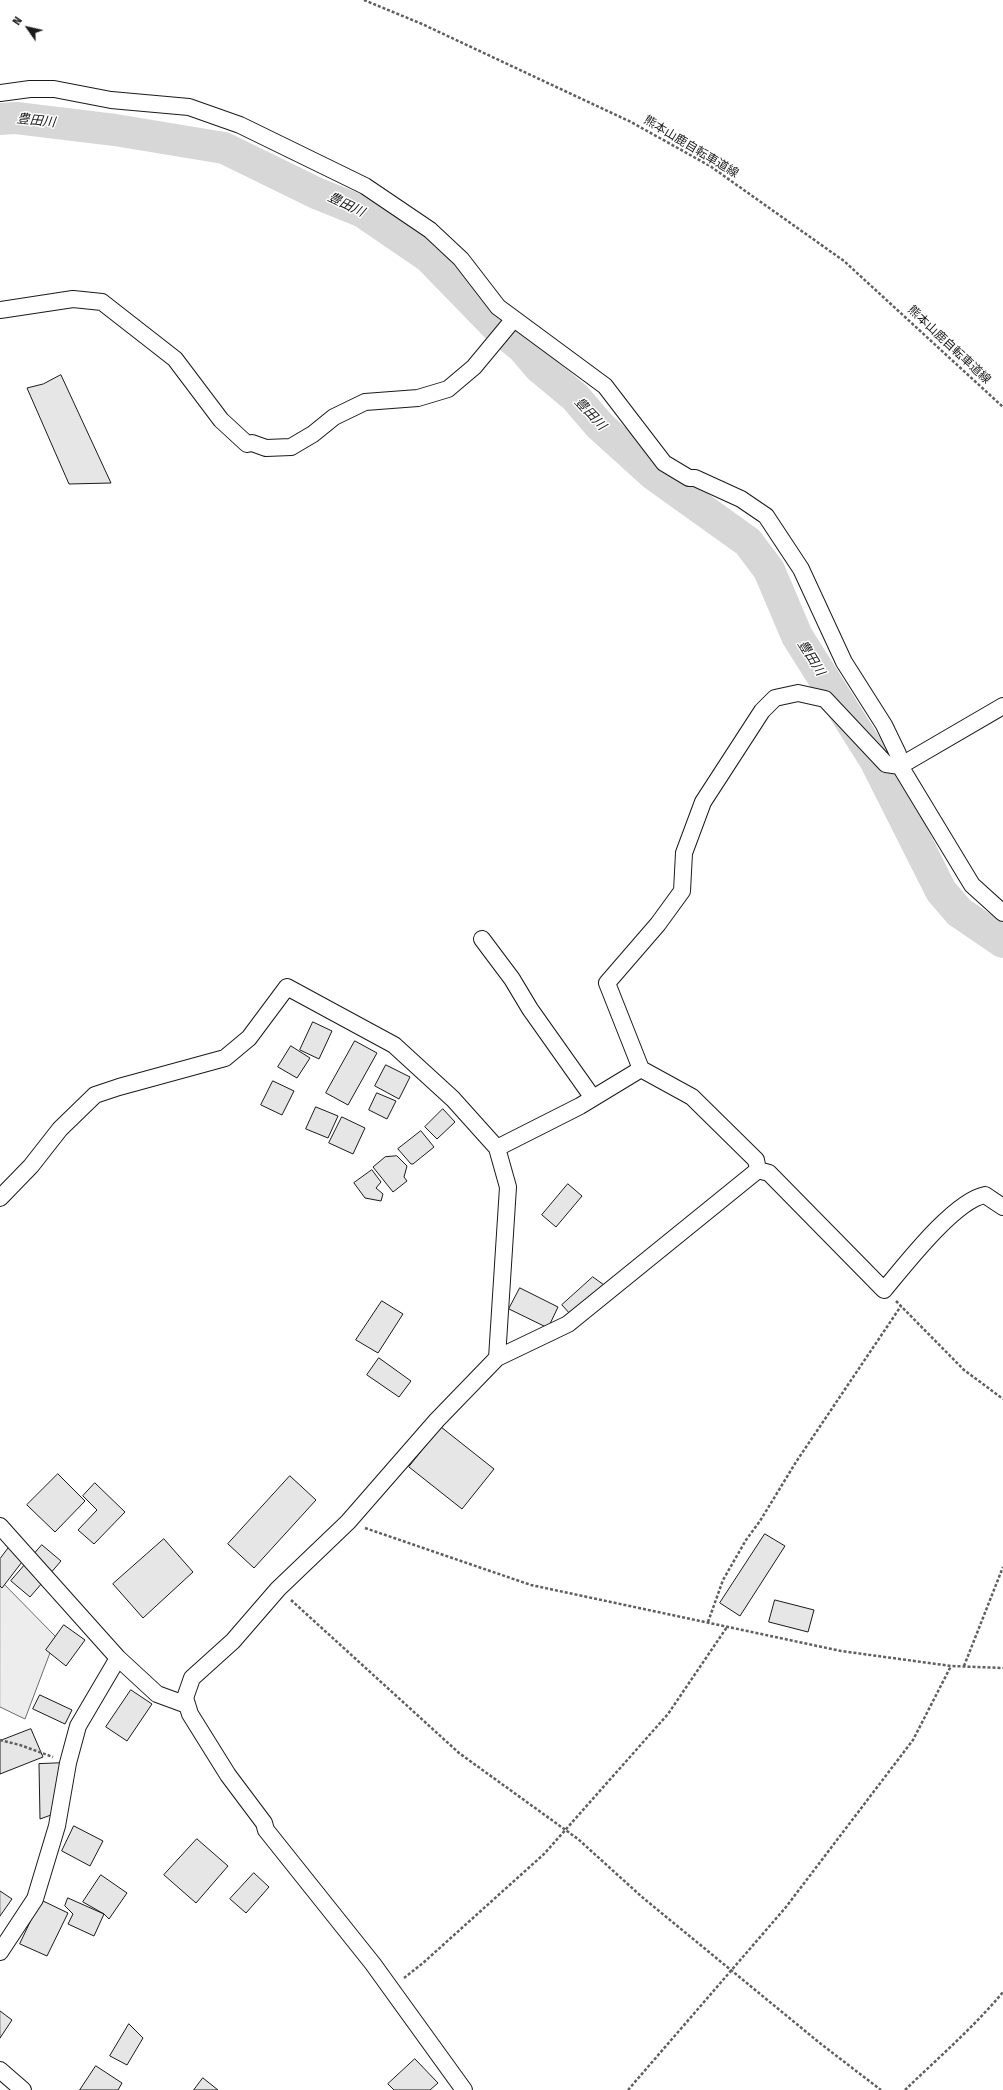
<!DOCTYPE html>
<meta charset="utf-8">
<style>
body{margin:0}
#map{position:relative;width:1003px;height:2090px;overflow:hidden;background:#fff;font-family:"Fira Sans",sans-serif}
canvas{display:block}
.north{position:absolute;left:8px;top:8px;width:40px;height:40px;-webkit-text-stroke:3px #fff;paint-order:stroke;rotate:304deg;font-size:11px;font-weight:700;line-height:16px;text-align:center;color:#1a1a1a}
.north::after{content:'';display:block;margin:auto;width:14px;height:18px;background:#1a1a1a;clip-path:polygon(50% 0,100% 100%,50% 72%,0 100%)}
</style>
<div id="map">
<canvas width="1003" height="2090"></canvas>
<div class="north">N</div>
</div>
<script>
const context = document.querySelector('canvas').getContext('2d');
context.lineJoin = 'round';
function fillPath(path, color) {
  context.fillStyle = color;
  context.fill(path, 'evenodd');
}
function stroke(path, color, width, dash) {
  context.strokeStyle = color;
  context.lineWidth = width;
  context.lineCap = dash ? 'butt' : 'round';
  context.setLineDash(dash || []);
  context.stroke(path);
}
function label(font, color, halo, rows, align = 'center') {
  context.font = font + ' "Fira Sans","Noto Sans JP",sans-serif';
  context.lineWidth = 3;
  context.setLineDash([]);
  context.textBaseline = 'middle';
  context.strokeStyle = halo;
  context.fillStyle = color;
  for (const [text, x, y, turn = 0] of rows) {
    context.save();
    context.translate(x, y);
    context.rotate((+turn || 0) * Math.PI / 180);
    context.textAlign = isNaN(turn) ? turn : align;
    if (halo) context.strokeText(text, 0, 0);
    context.fillText(text, 0, 0);
    context.restore();
  }
}
const built = new Path2D(`
 M0,1580L56,1637L25,1719L0,1707Z`);
const river = new Path2D(`
 M0,119L16,118L115,130L224,148L316,193L363,212L429,257L495,325L522,347L539,367L575,397L600,426L653,474L748,542L769,570L797,636L875,760L941,891L959,912L1003,942`);
const building = new Path2D(`
 M61,375L111,483L69,484L27,388L43,384Z
 M313,1022L332,1031L319,1059L300,1050Z
 M355,1041L377,1053L348,1105L326,1093Z
 M291,1046L310,1058L297,1078L278,1067Z
 M386,1065L410,1077L399,1099L375,1086Z
 M273,1081L294,1091L282,1115L261,1105Z
 M377,1093L396,1101L387,1119L369,1110Z
 M316,1107L338,1116L328,1138L306,1129Z
 M443,1109L455,1122L437,1139L425,1127Z
 M342,1117L365,1128L353,1154L329,1143Z
 M421,1131L434,1147L413,1164H411L398,1149Z
 M397,1156L407,1166L404,1177L407,1181L393,1192L373,1167L385,1157Z
 M372,1170L381,1182L376,1188L383,1194L381,1201L365,1198L354,1183Z
 M568,1184L582,1196L556,1227L542,1215Z
 M593,1277L604,1285L571,1315L562,1305Z
 M520,1288L558,1307L548,1328L509,1309Z
 M382,1301L403,1314L378,1353L356,1340Z
 M379,1358L411,1381L399,1397L367,1375Z
 M441,1427L494,1469L462,1509L409,1467Z
 M58,1474L85,1501L55,1532L27,1505Z
 M290,1476L316,1500L254,1568L228,1544Z
 M95,1483L125,1512L94,1544L78,1530L97,1510L83,1496Z
 M765,1534L785,1546L740,1616L720,1603Z
 M164,1539L193,1572L143,1618L113,1584Z
 M42,1545L61,1561L30,1597L11,1581Z
 M10,1546L25,1558L2,1588L0,1586V1559Z
 M775,1600L814,1610L808,1632L769,1622Z
 M64,1625L85,1640L66,1666L46,1650Z
 M131,1690L152,1704L127,1741L106,1727Z
 M40,1695L72,1710L65,1724L33,1709Z
 M31,1729L43,1757L0,1774V1741Z
 M65,1763V1810L40,1819L39,1764Z
 M74,1826L103,1841L90,1866L62,1851Z
 M197,1839L228,1866L196,1903L164,1875Z
 M254,1873L269,1887L246,1913L230,1899Z
 M101,1875L127,1893L109,1919L104,1914L83,1902Z
 M0,1891L12,1899L0,1916Z
 M68,1898L104,1914L94,1936L68,1924L73,1914L65,1906Z
 M41,1900L68,1913L47,1956L20,1944Z
 M0,2011L12,2020L0,2038Z
 M129,2024L143,2038L127,2065L110,2056Z
 M415,2059L438,2083L430,2090H394L388,2084Z
 M96,2066L122,2083L118,2090H80Z
 M203,2078L218,2090H194Z`);
const path = new Path2D(`
 M364,0L422,24L631,122L710,166L844,261L1003,407
 M896,1301L964,1370L1003,1399
 M365,1528L531,1585L841,1651L951,1666L1003,1668
 M291,1600L459,1753L578,1839L642,1897L821,2044L881,2090
 M708,1622L723,1580L746,1540L760,1521L796,1462L901,1306
 M964,1666L1003,1567
 M0,1740L20,1745L53,1757
 M404,1978L423,1963L544,1854L668,1714L727,1627
 M628,2090L786,1907L913,1740L951,1666
 M905,2090C938,2058 974,2027 1003,1992`);
const minor = new Path2D(`
 M0,93L30,89H54L111,100L189,107L240,125L365,186L430,230L461,259L498,307L605,386L664,463L689,478H695L741,499L766,516L801,569L844,662L884,725L898,754L900,766L972,885L1003,913
 M0,310L73,299L102,302L175,359L221,420L247,444L252,443L266,448L291,447L313,434L334,417L365,402L418,398L448,389L474,367L513,320
 M482,939L512,979L530,1009L593,1098
 M497,1148L580,1106L641,1069
 M758,1170L756,1160L692,1097L641,1069L607,983L658,924L682,891L684,853L703,802L762,711L775,698L798,693L825,699L886,764L900,766L1003,706
 M758,1170L769,1173L884,1290C905,1265 954,1201 985,1195L1003,1207
 M0,1198L31,1166L60,1129L95,1095L119,1087L225,1058L249,1038L287,987L394,1045L453,1099L497,1148L508,1187L497,1358
 M0,1526L118,1658L157,1694L187,1705
 M0,1952L35,1899L57,1826L68,1763L78,1726L118,1658
 M0,2070L23,2090
 M464,2090L373,1964L266,1830L264,1823L228,1775L190,1714L185,1698L192,1678L233,1641L278,1589L348,1522L437,1420L497,1358L568,1324L758,1170`);
const streetNames = [
 ["熊本山鹿自転車道線",691,147,31],
 ["熊本山鹿自転車道線",949,345,43]
];
const waterNames = [
 ["豊田川",36,121,6],
 ["豊田川",346,205,26],
 ["豊田川",590,414,47],
 ["豊田川",811,658,58]
];
fillPath(built, '#ededed');
stroke(built, '#6a6a6a', 1);
stroke(river, '#d7d7d7', 32);
fillPath(building, '#e6e6e6');
stroke(building, '#1a1a1a', 1);
stroke(minor, '#1a1a1a', 18);
stroke(path, '#5f5f5f', 2.5, [3, 2]);
stroke(minor, '#fff', 16);
label('12px', '#1a1a1a', '#fff', streetNames);
label('italic 13px', '#1a1a1a', '#fff', waterNames);
</script>
